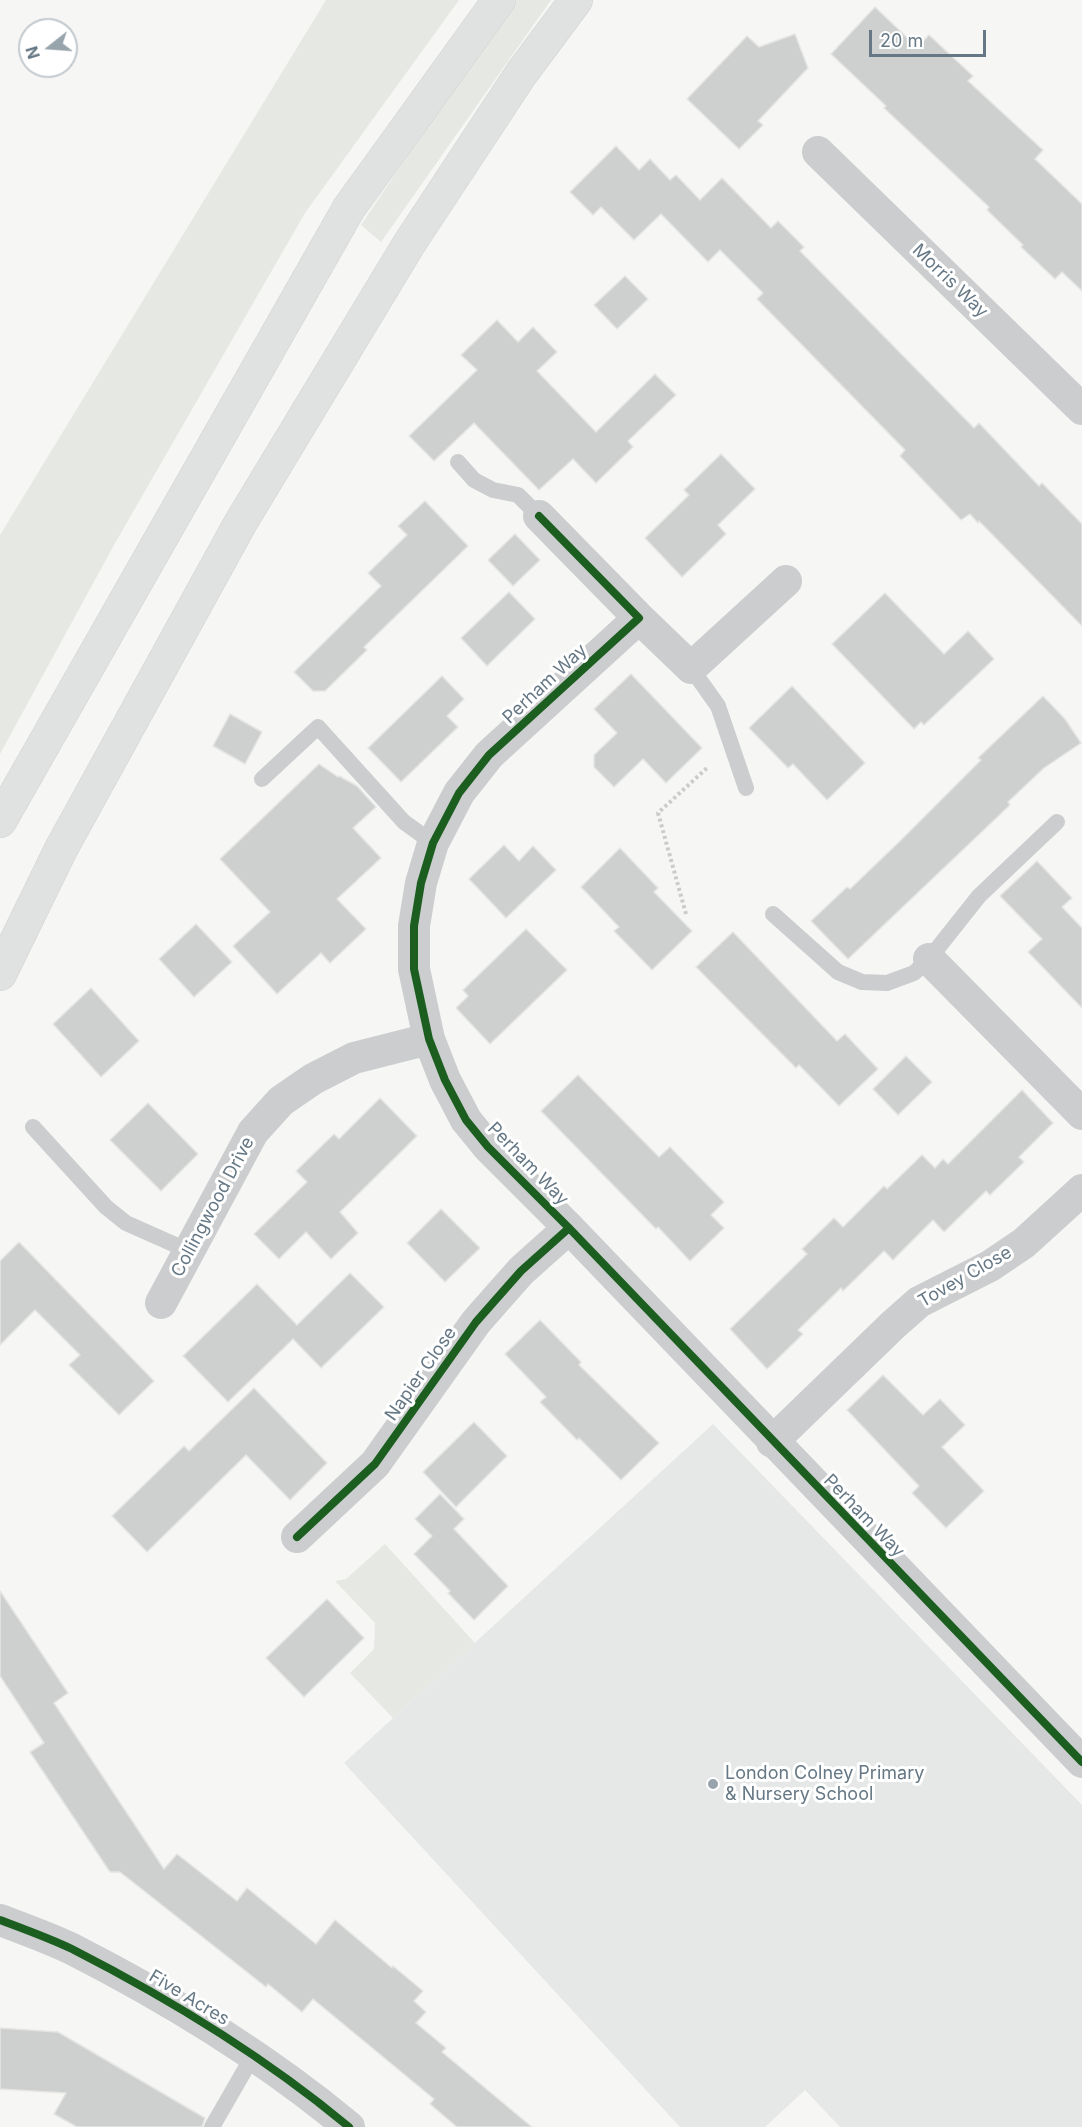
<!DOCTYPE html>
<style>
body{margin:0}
#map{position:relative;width:1082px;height:2127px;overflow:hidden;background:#f6f6f5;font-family:Inter,sans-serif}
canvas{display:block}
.north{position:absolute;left:18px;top:18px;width:60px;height:60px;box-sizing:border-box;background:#fff;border:2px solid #c2c9ce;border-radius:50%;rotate:253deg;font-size:16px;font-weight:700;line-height:24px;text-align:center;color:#667885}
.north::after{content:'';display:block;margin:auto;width:21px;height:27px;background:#98a4ac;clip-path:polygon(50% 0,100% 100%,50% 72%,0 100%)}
.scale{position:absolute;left:869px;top:30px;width:117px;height:27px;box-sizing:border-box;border:3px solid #667885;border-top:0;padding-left:8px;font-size:18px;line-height:21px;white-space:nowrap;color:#667885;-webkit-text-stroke:4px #fff;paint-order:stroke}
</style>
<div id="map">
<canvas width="1082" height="2127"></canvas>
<div class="north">N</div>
<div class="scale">20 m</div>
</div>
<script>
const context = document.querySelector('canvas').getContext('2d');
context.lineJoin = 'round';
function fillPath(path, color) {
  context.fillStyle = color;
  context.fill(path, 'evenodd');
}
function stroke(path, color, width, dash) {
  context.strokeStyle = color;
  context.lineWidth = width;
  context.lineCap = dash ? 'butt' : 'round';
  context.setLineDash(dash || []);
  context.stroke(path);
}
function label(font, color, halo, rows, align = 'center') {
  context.font = font + ' Inter,sans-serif';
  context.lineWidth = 6;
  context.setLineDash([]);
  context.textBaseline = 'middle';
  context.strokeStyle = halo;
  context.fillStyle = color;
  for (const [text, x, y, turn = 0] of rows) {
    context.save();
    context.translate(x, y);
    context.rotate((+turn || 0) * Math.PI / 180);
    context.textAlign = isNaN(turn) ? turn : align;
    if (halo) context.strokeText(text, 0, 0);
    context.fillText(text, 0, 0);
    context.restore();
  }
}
const built = new Path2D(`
 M713,1424L1082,1805V2127H840L805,2090L765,2127H680L344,1763Z`);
const green = new Path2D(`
 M326,0H459L305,213L114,545L0,754V535Z
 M517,0H551L381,242L361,225L422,134Z
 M385,1544L475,1643L393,1718L350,1673L374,1649L375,1623L335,1581L346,1579Z`);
const building = new Path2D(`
 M875,7L917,47L929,35L973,76L968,81L1043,150L1035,159L1082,204V291L1062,272L1055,279L1021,247L1023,245L987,210L989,207L884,108L886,106L831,54Z
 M795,34L808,68L758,121L763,125L739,149L687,99L747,36L759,47Z
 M616,146L639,170L650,159L670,180L676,175L700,200L722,178L771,228L778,221L804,247L800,251L974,428L979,423L1039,486L1042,483L1082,524V626L979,521L978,523L970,514L961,520L900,456L905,450L757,299L763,293L720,250L708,262L661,214L634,240L601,207L593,215L570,192Z
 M625,276L648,299L617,329L594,305Z
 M497,320L518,342L533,327L557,352L537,371L596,432L655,374L676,395L628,441L633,447L596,483L573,459L539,490L474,423L434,461L409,436L477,370L461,355Z
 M721,454L755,489L718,525L726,534L682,577L645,538L689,495L684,490Z
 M425,501L468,546L364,647L367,650L325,691H313L294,672L381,586L368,573L407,535L398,526Z
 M515,534L540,560L513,586L488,560Z
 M509,592L535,619L487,666L461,638Z
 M885,593L944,654L968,631L994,659L924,725L921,722L914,729L832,644Z
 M631,674L702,748L666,783L643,759L614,787L594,767V755L617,733L594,709Z
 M442,676L464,699L447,716L458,727L401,782L368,748Z
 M792,686L865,763L827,800L793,764L788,768L749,728Z
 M1043,696L1065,719L1081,743L1044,768L1008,802L1010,805L848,959L811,921L847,887L850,889L899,842L981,760L978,758Z
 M230,714L262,732L245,764L213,746Z
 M319,764L338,777L339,776L357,786L376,807L353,828L381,858L337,899L366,929L330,963L321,953L277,994L233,946L270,912L220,859Z
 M504,845L519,861L533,846L556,870L506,918L469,879Z
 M620,848L658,888L654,892L692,931L652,970L614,931L619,927L581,887Z
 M1037,861L1072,898L1062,907L1082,928V1008L1028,952L1042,939L1000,896Z
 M196,924L232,962L194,997L159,959Z
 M526,929L567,970L490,1044L456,1008L468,996L463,990Z
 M733,932L837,1041L845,1034L878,1069L839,1106L799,1065L796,1068L696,967Z
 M91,988L139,1041L101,1077L53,1024Z
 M906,1056L932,1082L898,1115L873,1089Z
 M578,1075L659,1157L670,1147L724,1202L711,1215L724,1228L690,1261L658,1227L656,1229L541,1111Z
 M1022,1090L1053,1123L1019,1157L1024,1162L990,1195L986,1191L944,1232L933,1220L893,1260L884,1251L843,1291L841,1288L798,1330L803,1334L767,1369L730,1329L807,1254L802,1249L834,1218L843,1227L884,1186L887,1189L922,1155L935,1168L943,1159L948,1164Z
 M380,1098L417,1136L340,1212L358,1233L331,1259L306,1232L279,1259L254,1234L307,1182L296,1171L334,1134L339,1139Z
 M148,1103L198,1154L161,1191L110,1140Z
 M441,1209L480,1248L445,1282L407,1243Z
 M19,1242L154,1381L119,1415L69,1365L80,1355L35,1310L0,1345V1261Z
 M350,1273L384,1307L321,1368L293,1339L228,1402L183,1356L257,1284L297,1325Z
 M540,1320L581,1362L579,1365L659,1443L621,1480L579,1438L577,1440L540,1402L546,1397L505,1354Z
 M883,1375L923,1415L940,1399L965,1425L942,1447L984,1491L946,1528L912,1493L919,1486L847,1410Z
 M254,1388L327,1463L290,1500L246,1455L147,1552L112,1516L184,1446L189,1451Z
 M474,1422L507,1456L456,1507L423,1472Z
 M440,1494L464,1519L454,1529L508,1586L474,1620L448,1593L450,1591L414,1554L432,1536L415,1519Z
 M0,1591L68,1693L54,1703L164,1869L177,1854L237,1901L247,1888L316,1944L335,1920L392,1968L393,1966L423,1991L414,2001L426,2012L416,2023L446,2048L442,2052L532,2127H457L430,2104L434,2099L313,1999L302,2012L268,1984L266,1987L120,1872H110L30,1752L44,1743L0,1676Z
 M327,1599L364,1638L304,1697L266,1658Z
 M0,2028L58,2032L205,2118L202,2127H77L54,2114L66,2093L0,2089Z`);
const path = new Path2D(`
 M686,914L658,813L708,767`);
const service = new Path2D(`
 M458,462L474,480L493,490L518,495L539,516
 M691,668L718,706L746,788
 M262,779L318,727L404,822L433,843
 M773,914L838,972L862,982L887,983L914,973L929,959L979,896L1057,822
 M33,1127L106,1207L126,1223L189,1251
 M212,2127L254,2054`);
const minor = new Path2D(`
 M818,152L1082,409
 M539,516L639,618L489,755L459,793L433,843L421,883L414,926V969L429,1039L445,1080L466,1120L488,1147L569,1228L1082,1762
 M639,618L691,668L786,581
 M929,959L1082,1114
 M161,1303L253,1132L281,1101L313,1079L354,1058L429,1039
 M772,1442L893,1325L919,1302L990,1266L1024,1243L1082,1190
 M297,1537L375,1464L476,1322L521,1271L569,1228
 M0,1920C24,1929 49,1938 72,1949C170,1999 265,2057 349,2127`);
const primary = new Path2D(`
 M0,821L349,208L499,0
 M0,974L61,849L241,522L409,244L521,74L576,0`);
const cycleway = new Path2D(`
 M539,516L639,618L489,755L459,793L433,843L421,883L414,926V969L429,1039L445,1080L466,1120L488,1147L569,1228L1082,1762
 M297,1537L375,1464L476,1322L521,1271L569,1228
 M0,1920C24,1929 49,1938 72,1949C170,1999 265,2057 349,2127`);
const markers = [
 [713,1784,6,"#98a4ac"]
];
const streetNames = [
 ["Morris Way",950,281,44],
 ["Perham Way",545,684,-43],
 ["Perham Way",528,1164,46],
 ["Collingwood Drive",213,1207,-62],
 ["Tovey Close",965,1277,-30],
 ["Napier Close",421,1374,-55],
 ["Perham Way",864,1516,46],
 ["Five Acres",189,1998,31]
];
const poiNames = [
 ["London Colney Primary",725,1774],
 ["& Nursery School",725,1795]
];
fillPath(built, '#e6e7e7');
fillPath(green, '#e6e9e3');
fillPath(building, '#ced0d0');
stroke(building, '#e5e5e4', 1.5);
stroke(primary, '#d2d2d3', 34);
stroke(path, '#cacbcb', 4, [3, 3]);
stroke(service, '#cccdce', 16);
stroke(minor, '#cccdce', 32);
stroke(primary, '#e0e1e1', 33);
stroke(cycleway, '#1b5e20', 8);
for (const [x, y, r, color] of markers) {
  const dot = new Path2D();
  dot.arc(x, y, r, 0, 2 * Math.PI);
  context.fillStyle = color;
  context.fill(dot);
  stroke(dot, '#fff', 2);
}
label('18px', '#667885', '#fff', streetNames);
label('18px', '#667885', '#fff', poiNames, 'left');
</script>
